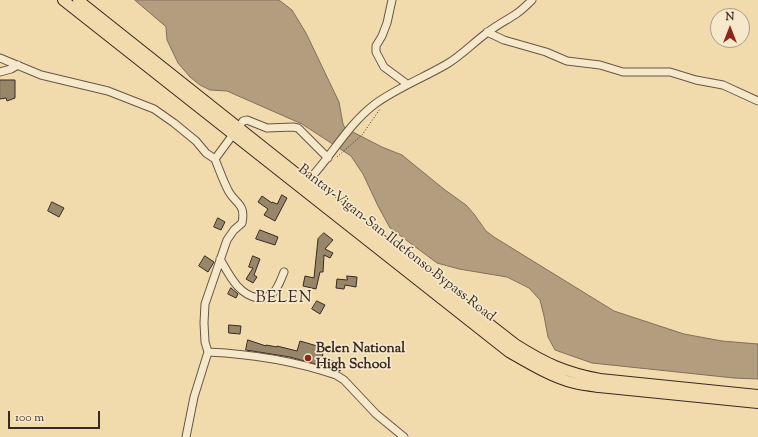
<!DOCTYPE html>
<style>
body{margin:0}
#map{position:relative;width:758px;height:437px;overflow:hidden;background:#f1dbad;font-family:"Sorts Mill Goudy",serif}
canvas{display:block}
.north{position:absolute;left:710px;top:8px;width:40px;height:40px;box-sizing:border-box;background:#f6e8ca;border:1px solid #aa9c87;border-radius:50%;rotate:0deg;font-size:11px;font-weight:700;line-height:16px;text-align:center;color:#382923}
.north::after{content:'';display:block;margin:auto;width:14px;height:18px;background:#8f2418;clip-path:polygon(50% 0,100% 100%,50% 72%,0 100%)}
.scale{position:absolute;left:8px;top:411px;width:92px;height:18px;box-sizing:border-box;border:2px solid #382923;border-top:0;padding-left:5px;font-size:12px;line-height:14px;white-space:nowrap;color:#382923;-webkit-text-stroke:3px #f6e8ca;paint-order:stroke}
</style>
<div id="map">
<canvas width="758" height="437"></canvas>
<div class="north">N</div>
<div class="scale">100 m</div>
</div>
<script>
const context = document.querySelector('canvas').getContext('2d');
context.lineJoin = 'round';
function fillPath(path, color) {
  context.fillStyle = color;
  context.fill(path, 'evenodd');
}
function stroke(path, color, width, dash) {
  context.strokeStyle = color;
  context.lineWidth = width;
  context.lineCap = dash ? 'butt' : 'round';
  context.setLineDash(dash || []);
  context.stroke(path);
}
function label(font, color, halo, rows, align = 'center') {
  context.font = font + ' "Sorts Mill Goudy",serif';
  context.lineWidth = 3.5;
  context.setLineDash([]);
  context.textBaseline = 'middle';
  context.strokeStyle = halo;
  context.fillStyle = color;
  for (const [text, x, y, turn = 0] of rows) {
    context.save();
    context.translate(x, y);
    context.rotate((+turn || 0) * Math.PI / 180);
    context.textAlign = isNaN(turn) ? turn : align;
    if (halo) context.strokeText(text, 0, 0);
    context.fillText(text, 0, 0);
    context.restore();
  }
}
const water = new Path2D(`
 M135,0H279L292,10L306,33L339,102L343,124L345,128L382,147L402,155L445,190L466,205L474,214L486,231L494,237L614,311L684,334L722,341L758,344V379L734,378L592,363L555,350L548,337L544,316L540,300L529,288L507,277L459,269L437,263L390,228L378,206L363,174L351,156L302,124L227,91L210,90L200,85L190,77L178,63L167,40L166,27Z`);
const building = new Path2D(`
 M0,80H15V98L7,101L6,98L0,99Z
 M282,195L287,198L275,221L264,215L268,209L258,202L262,196L272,203V202L277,204Z
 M52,202L64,208L59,217L48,211Z
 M218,218L225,222L221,230L214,227Z
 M260,230L278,237L275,245L256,239Z
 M324,233L333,240L325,249L333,253L330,258L324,255L323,272H320L316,289L303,286L305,276L314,278L318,239Z
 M205,256L214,262L208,272L199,266Z
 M253,256L260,259L254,275L257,277L253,283L246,279L253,268L249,267Z
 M347,276L357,277L356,287L345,285L344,289L336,288L337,279L347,280Z
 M231,288L238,294L236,298L228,294Z
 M317,301L325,305L320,314L312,309Z
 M229,325L241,326L240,334L229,333Z
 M248,340L266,346V345L277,347V346L297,351L300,341L324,348L322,358L342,363L340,371L290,357L246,350Z`);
const path = new Path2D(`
 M337,157L362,135L380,109`);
const street = new Path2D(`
 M392,0L387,23L382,36L376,46V52L384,67L407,84
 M487,32L504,40L546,52L567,61L600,65L623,72H670L696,80L723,85L758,101
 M0,58L41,75L108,91L154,109L174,123L196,141L206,153L215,159
 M0,72L11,69L18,65
 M305,184C330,159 346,126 375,104C397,88 423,78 447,64C462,55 474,42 488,32C497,25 507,20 516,14C522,10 527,5 532,0
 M220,259C229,274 238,295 258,298C263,298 268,298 272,294C278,289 281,279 284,272
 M208,352C251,354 295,361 336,375L344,380L376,414L404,437
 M186,437L194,397L208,352L205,342L204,323L205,304L227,240L234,230L242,223C246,204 236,204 229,192C224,183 219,169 215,159L243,121L247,120L267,128L293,127L298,128L328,158`);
const primary = new Path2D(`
 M63,0L509,352C530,364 551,377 574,383C582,385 591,386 599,387L758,403
 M78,0L307,182L515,344C545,363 564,372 600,379L758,395`);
const markers = [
 [308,358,4,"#8f2418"]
];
const streetNames = [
 ["Bantay-Vigan-San Ildefonso Bypass Road",396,244,38]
];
const poiNames = [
 ["Belen National",316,350],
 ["High School",316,366]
];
const quarterNames = [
 ["BELEN",284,299]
];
fillPath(water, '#b29e7e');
stroke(water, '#816f5a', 1);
fillPath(building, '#98866b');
stroke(building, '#382923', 1);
stroke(street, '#665646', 9);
stroke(primary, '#382923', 12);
stroke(path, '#382923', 1, [1, 2]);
stroke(street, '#f6e8ca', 7);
stroke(primary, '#f1dbad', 10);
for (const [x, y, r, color] of markers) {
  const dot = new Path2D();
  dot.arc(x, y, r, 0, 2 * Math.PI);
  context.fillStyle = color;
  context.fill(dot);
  stroke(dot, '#f6e8ca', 1.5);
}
label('14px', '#382923', '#f6e8ca', streetNames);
label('bold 14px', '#382923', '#f6e8ca', poiNames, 'left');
context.letterSpacing = '1px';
label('16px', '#382923', '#f6e8ca', quarterNames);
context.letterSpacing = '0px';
</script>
